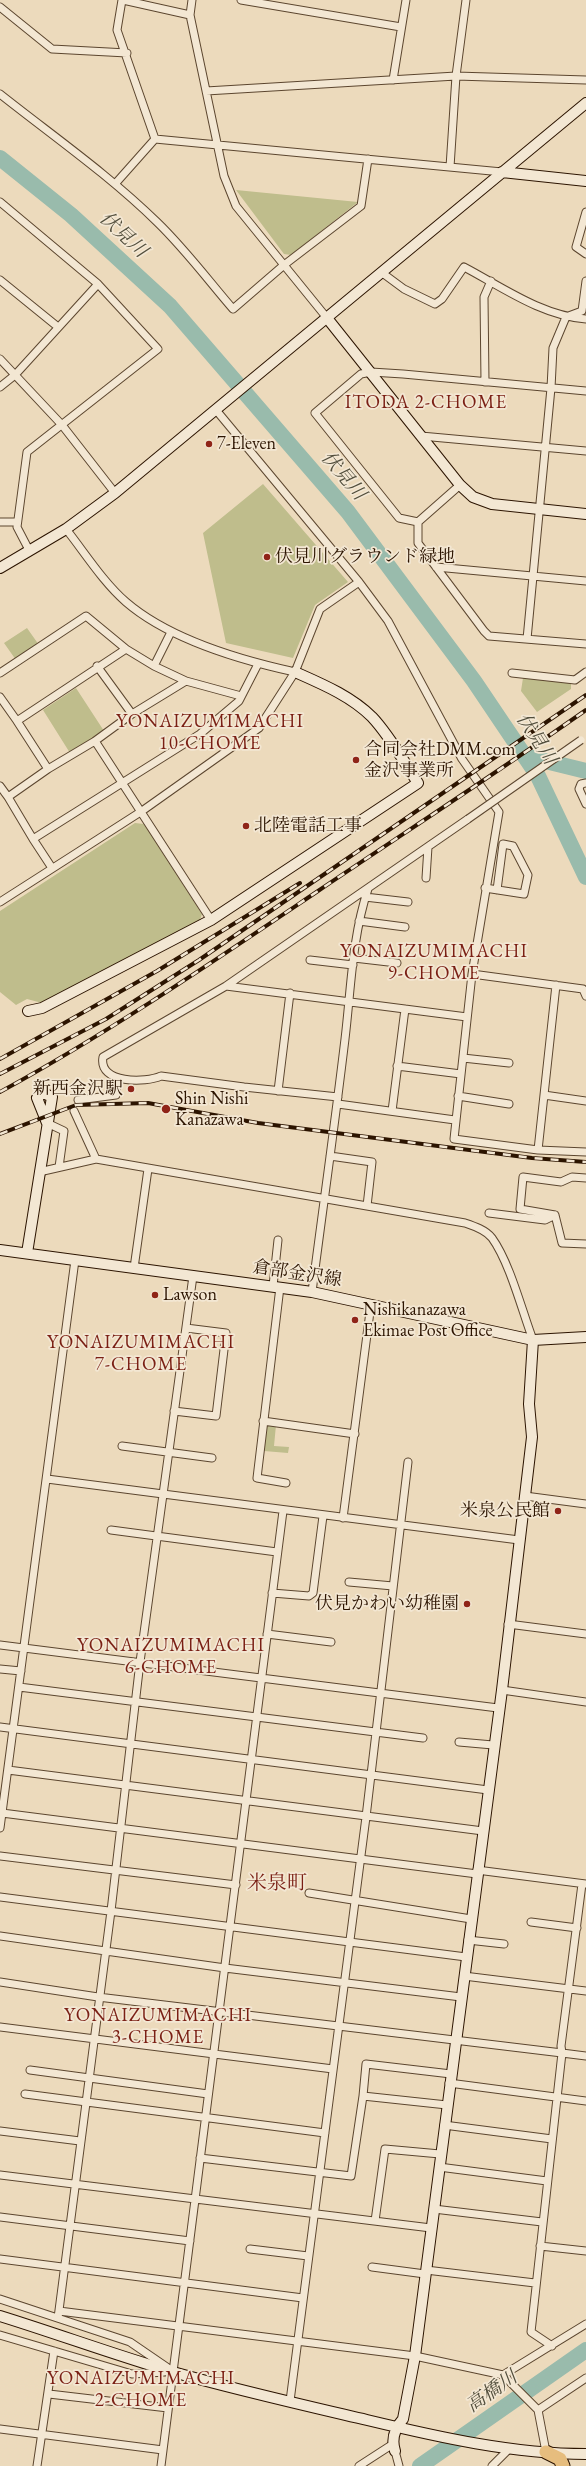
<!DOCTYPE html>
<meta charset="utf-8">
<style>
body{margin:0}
canvas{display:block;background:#ecdabc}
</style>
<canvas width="586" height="2466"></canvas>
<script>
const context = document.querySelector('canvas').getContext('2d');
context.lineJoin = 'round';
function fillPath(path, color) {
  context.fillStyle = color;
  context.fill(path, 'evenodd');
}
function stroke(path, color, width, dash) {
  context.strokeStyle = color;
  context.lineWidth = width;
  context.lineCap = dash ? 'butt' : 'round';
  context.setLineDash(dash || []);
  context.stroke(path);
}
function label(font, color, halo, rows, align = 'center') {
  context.font = font + ' "EB Garamond","Noto Serif JP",serif';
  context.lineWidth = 3.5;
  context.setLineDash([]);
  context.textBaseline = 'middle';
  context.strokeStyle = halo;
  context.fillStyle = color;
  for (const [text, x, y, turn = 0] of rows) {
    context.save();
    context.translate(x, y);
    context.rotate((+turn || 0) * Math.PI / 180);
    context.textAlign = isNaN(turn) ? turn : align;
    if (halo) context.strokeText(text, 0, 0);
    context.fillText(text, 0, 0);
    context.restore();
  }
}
const green = new Path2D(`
 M236,190L358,202L291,255L284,254Z
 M263,484L348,582L315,605L293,658L226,643L203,533Z
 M27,628L39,645L16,660L4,643Z
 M523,678L571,683V689L537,712L521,691Z
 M76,688L104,731L70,753L43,710Z
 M135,823L144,824L202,914L200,920L42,1003L27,999L16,1005L0,992V911Z
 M270,1424L276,1425L274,1446L289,1447L288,1453L264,1451L266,1427Z`);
const river = new Path2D(`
 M0,158L71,215L170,306L348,512L474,681L538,776L586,877
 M525,756L586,771
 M420,2466L586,2350`);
const street = new Path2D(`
 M122,0L117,30L155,139L502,172
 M123,0L190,15
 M192,0L190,15L224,176L236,206L327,318
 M241,0L401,27
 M0,7L52,49L127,53
 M393,80L406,0
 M206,91L456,76L586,80
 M0,94C53,136 109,175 157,222C185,249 208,280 233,309L284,265L361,206L368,159
 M450,167L456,76L466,0
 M115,184L155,139
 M0,202L98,284L158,349L27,452L17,527L29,550
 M586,212L576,247L586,254
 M381,272L404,289L435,304L442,299L464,267C502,287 542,316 586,319
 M0,280L58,327
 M0,359L62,425L115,493
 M485,382L484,297L491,281
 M0,387L15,375L98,284
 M216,410L359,582L388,621L462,759L499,812L472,974L454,1139L538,1150L586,1152
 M421,436L586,451
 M460,485L418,522V543L484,631L489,636L586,644
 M0,522H17
 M418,522L399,518L315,413L361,374L371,372L403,374L586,391
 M66,529C85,553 103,582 126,602C169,639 240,660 295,672
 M436,567L586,581
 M527,639L551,388L553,348L566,317L582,311L586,281
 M97,666L132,714L95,741L211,920
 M0,673L86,616L126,649
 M512,673L575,680L586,672
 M186,681L241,696
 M0,697L17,721
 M132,714L186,681L154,666
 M95,741L48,769L17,721L126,649L154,666L171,632
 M586,783L581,784L579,789L586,804
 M0,786L8,797L48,769
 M8,797L33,839L200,734L239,701L258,664
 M33,839L52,868
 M426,878L428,847
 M485,888L524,894L528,875L513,846L503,844L497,890
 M365,897L408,902
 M0,902L142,811L259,728L295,672L320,609L359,582
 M359,921L405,927
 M354,958L397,963
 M310,960L353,965
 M472,974L583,989L586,996
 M556,985L544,1095L586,1101
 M226,986L468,819
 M463,1058L509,1063
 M397,1066L461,1074
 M278,1091L290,993
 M458,1096L509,1104
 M338,1097L244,1087L161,1076C146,1083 98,1084 103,1057L226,986L467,1017
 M78,1100L116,1095L117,1079
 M338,1104L455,1120
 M74,1111L96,1159
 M392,1111L405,1009
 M47,1123L64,1131L59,1167
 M538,1150L544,1095
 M330,1156L372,1162L367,1206
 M39,1172L96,1159L465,1223C474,1226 486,1230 492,1238C510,1263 522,1311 533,1340
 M586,1178L572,1177L561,1182L523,1177L520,1209L555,1215L562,1243L586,1244
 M489,1213L545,1220L555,1215
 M134,1268L148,1169
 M273,1286L278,1240
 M280,1287L257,1478L286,1483
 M312,1292C323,1207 335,1123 345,1039C351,989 352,937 368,889
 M174,1411L216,1416L226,1333L186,1328
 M263,1421L355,1434
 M122,1446L212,1458
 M47,1479L519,1540
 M525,1496L586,1504
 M343,1518L371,1304
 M111,1530L277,1552
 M349,1582L393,1586
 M272,1593L309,1596L313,1593L323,1516
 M508,1624L586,1634
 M267,1634L331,1642
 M0,1645L498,1708
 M0,1669L21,1671
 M19,1687L423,1738
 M502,1690L586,1702
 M0,1727L488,1790
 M459,1742L493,1745
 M8,1770L483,1831
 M2,1813L477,1874
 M0,1828L75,1260
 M0,1856L236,1885
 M477,1870L586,1884
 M582,1884L561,2046L562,2053L586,2056
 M309,1893L471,1919
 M0,1897L466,1957
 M531,1922L577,1928
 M0,1936L225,1968L461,1997
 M468,1940L504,1944
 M464,1976L586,1991
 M0,1982L98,1997L562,2053L531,2332L552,2346
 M0,2027L333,2069
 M30,2070L208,2094
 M449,2083L586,2101
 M25,2094L325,2133
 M447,2105L363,2096L366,2064L451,2074
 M444,2125L552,2139
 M0,2131L80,2141
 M200,2158L351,2176L363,2096
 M439,2167L547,2181
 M0,2175L431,2228
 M434,2209L542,2222
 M0,2217L190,2241
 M375,2221L385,2149L440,2154
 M540,2246L586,2251
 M250,2249L308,2256
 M0,2259L303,2298
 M372,2267L425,2274
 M426,2270L535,2283
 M0,2299L130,2342L168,2368
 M59,2311L415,2356L503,2375L538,2410L546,2452
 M58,2318L111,1911L140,1662L193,1276
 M0,2335L132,2374L165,2372
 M503,2375L586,2324
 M49,2394L168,2408
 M290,2401L366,1817L408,1462
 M538,2410L586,2378
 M0,2429L163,2450
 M395,2451L399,2466
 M37,2466L54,2351
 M161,2466L283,1511
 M359,2466L393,2444
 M492,2466L510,2448`);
const secondary = new Path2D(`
 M502,172L586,181
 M327,318L460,485L473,497L492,504L586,514
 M0,568L66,529L115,493L586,103
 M28,1011L42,1008L211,920L418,783C404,762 390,736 372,717C351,696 322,684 295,672
 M0,1250L312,1292L533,1340L586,1337
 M27,1253L52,1097L43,1093L37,1098L47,1123
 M0,2316C58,2334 115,2355 173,2372C237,2390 303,2405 367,2420C438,2437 513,2454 586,2454
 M395,2451C391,2439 395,2428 403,2419L415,2356L502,1690L532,1437L529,1404L533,1340`);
const highway = new Path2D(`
 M546,2452L560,2459L563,2466`);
const rail = new Path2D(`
 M0,1059L157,971L300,883
 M0,1074L106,1019L199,960L586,695
 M0,1092C110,1032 214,961 318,891C407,831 498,772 586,710
 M0,1134L76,1105L148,1103L258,1123L532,1158L586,1162`);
const streetBridge = new Path2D(`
 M468,819L581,740`);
const markers = [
 [209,444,4,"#8f2418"],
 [267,557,4,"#8f2418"],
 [356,760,4,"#8f2418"],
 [246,826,4,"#8f2418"],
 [131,1089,4,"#8f2418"],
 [166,1109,5,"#8f2418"],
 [155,1295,4,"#8f2418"],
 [355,1320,4,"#8f2418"],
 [558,1511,4,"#8f2418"],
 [467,1604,4,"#8f2418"]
];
const poiNames = [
 ["7-Eleven",217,444],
 ["伏見川グラウンド緑地",275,557],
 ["合同会社DMM.com",364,750],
 ["金沢事業所",364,771],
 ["北陸電話工事",254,826],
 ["新西金沢駅",123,1089,"right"],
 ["Shin Nishi",175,1099],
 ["Kanazawa",175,1120],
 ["Lawson",163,1295],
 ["Nishikanazawa",363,1310],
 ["Ekimae Post Office",363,1331],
 ["米泉公民館",550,1511,"right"],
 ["伏見かわい幼稚園",459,1604,"right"]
];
const streetNames = [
 ["倉部金沢線",297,1274,9]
];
const waterNames = [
 ["伏見川",123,235,43],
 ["伏見川",343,476,50],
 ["伏見川",536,739,57],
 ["高橋川",492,2392,-35]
];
const neighbourhoodNames = [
 ["ITODA 2-CHOME",426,403],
 ["YONAIZUMIMACHI",210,722],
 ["10-CHOME",210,744],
 ["YONAIZUMIMACHI",434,952],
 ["9-CHOME",434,974],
 ["YONAIZUMIMACHI",141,1343],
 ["7-CHOME",141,1365],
 ["YONAIZUMIMACHI",171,1646],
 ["6-CHOME",171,1668],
 ["YONAIZUMIMACHI",158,2016],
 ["3-CHOME",158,2038],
 ["YONAIZUMIMACHI",141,2379],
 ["2-CHOME",141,2401]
];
const quarterNames = [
 ["米泉町",277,1884]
];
fillPath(green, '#bfbd8c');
stroke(river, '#99bbac', 16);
stroke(street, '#5c462f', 9);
stroke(secondary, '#2c1400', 12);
stroke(highway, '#2c1400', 15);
stroke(street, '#f3e7d3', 7);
stroke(secondary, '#f3e7d3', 10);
stroke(highway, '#e6bd7e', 13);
stroke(rail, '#2c1400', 4);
stroke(rail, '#f3e7d3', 2.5, [8]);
stroke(streetBridge, '#5c462f', 9, []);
stroke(streetBridge, '#f3e7d3', 7);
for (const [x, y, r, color] of markers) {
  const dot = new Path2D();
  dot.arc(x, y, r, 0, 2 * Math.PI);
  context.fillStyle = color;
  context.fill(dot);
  stroke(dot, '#f3e7d3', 1.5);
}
label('18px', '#2c1400', '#f3e7d3', poiNames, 'left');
label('18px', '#2c1400', '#f3e7d3', streetNames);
label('italic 19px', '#524e3c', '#f3e7d3', waterNames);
context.letterSpacing = '1px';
label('19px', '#7a1f14', '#f3e7d3', neighbourhoodNames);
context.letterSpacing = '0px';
label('20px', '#7a1f14', '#f3e7d3', quarterNames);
</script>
